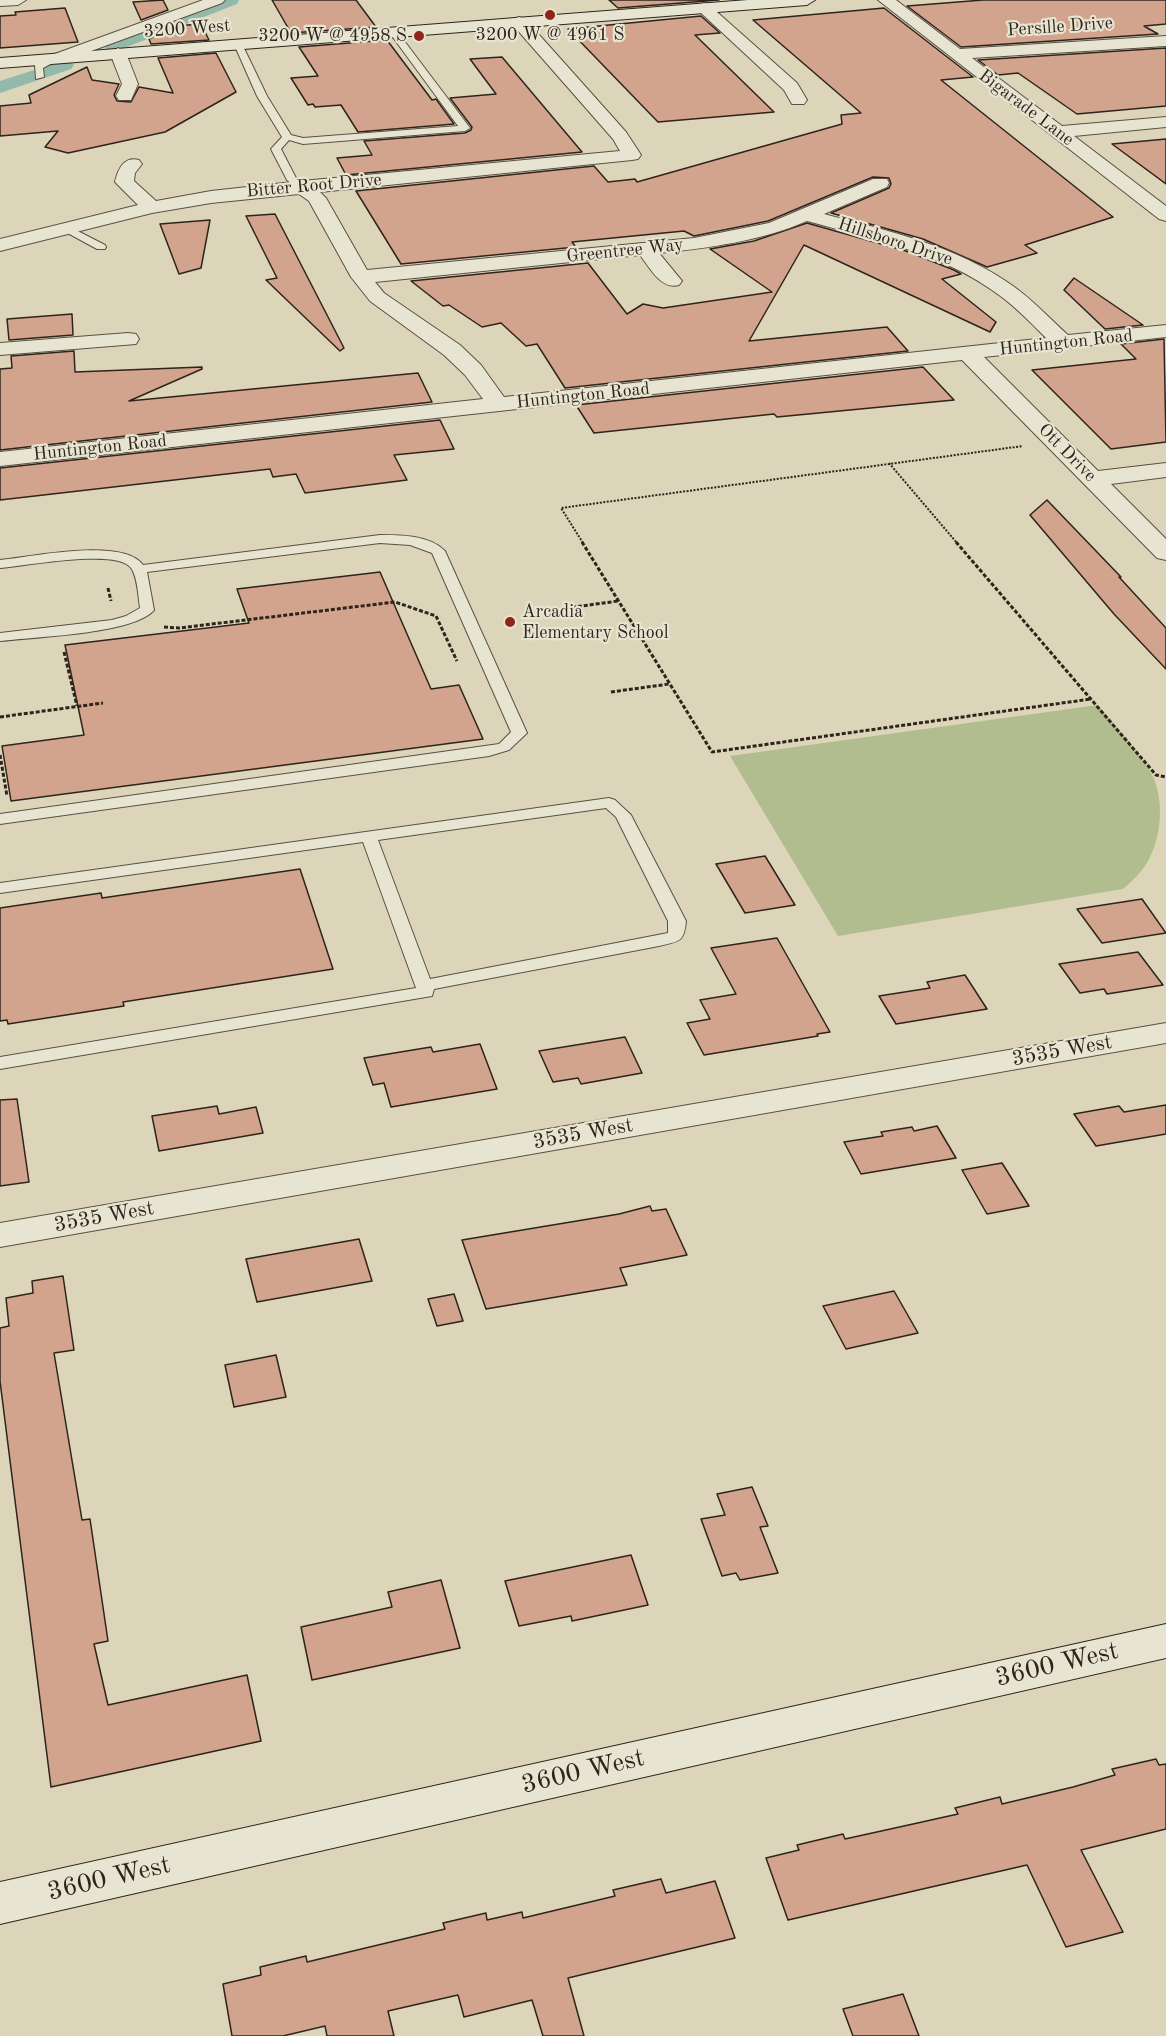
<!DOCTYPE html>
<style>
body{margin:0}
canvas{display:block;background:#dcd5b9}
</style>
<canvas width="1166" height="2036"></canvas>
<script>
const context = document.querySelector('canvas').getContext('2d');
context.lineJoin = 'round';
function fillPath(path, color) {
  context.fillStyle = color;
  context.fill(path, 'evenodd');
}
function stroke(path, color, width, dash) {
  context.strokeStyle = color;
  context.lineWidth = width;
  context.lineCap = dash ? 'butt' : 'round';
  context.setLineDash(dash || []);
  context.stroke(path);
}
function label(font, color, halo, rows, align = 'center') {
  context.font = font + ' "Old Standard TT",serif';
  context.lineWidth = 4.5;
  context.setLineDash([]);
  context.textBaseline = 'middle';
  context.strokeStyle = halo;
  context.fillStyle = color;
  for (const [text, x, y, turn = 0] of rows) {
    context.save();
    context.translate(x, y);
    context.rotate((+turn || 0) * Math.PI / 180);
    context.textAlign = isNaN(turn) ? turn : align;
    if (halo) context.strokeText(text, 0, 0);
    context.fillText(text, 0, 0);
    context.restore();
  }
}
const green = new Path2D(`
 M1098,705C1116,727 1136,748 1150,771C1165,797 1162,836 1148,861C1142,872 1132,881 1123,889L838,936L730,756Z`);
const canal = new Path2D(`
 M216,0H239L237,4L119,50H107L104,46L107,42Z
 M65,60L71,61L74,65L71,69L0,93V81Z`);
const building = new Path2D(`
 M163,0L168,10L141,20L133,2Z
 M272,0H356L376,27L291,33Z
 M609,0H719L618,8Z
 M983,0H1166V24L1144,26L1158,34L961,47L907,6Z
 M65,8L78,42L0,48V16L16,15L15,12Z
 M884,8L973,77L941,80L1113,217L1025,245L1037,253L987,267L923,239L831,213L889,188L891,184L889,178L873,177L768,221L694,236L684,231L572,242L576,247L401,264L356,191L594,166L608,182L635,179L637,182L842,124L841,115L861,113L753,20Z
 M701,16L720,33L695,35L774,112L658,122L568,29Z
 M174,23L175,26L201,24L209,40L151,44L149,39L153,37H148L146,33Z
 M387,40L432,100L436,99L454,124L358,132L341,105L315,107L313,104L308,105L291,78L318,76L299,47Z
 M1166,48V106L1077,114L1018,73L998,75L978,60Z
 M216,53L236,92L165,132L68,153L45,147L58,131L0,136V106L31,103L29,95L87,67L92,80L119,84L114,95L117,101L131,102L139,87L173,93L158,58Z
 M502,57L582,152L346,175L337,158L372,155L364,141L465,133L471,130L472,127L450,98L496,94L470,59Z
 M1166,139V184L1112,144Z
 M275,214L344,348L340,351L266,280L277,278L246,216Z
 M210,220L201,268L179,274L160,224Z
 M807,223L906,251L954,270L961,274L942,279L996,322L990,332L804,245L749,341L887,327L908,351L565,388L537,344L526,346L501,323L482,327L449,305L443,306L411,281L588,263L627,314L643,304L663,308L772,292L710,249L754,241Z
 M1074,278L1143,325L1105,329L1064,290Z
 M72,314L73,335L9,340L7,319Z
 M1164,339L1166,442L1111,449L1032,370L1136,359L1121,344Z
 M74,351L75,372L202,367V369L129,401L418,373L432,402L0,450V369L12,368L11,356Z
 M923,367L954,400L777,417L774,414L594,433L576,405Z
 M440,420L454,449L394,455L407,480L305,493L296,474L273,477L270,469L0,500V468Z
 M1047,500L1121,577H1119L1166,628V669L1114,614L1030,515Z
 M380,572L431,689L459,685L483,739L11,801L2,746L84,735L65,645L249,623L237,589Z
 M765,856L795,905L745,913L716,864Z
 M300,869L333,969L123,1002L124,1006L8,1024L7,1020L0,1021V908L101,893L102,898Z
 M1142,899L1166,933L1102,943L1077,909Z
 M777,938L830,1032L817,1034L818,1036L704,1055L687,1023L710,1019L700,1000L736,994L711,948Z
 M1138,952L1163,985L1107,994L1104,989L1080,993L1059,964Z
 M965,975L987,1009L896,1024L879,996L930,988L927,982Z
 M625,1037L642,1073L581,1084L578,1078L553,1082L539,1051Z
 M480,1044L497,1089L391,1107L384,1083L373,1085L364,1058L431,1047L433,1052Z
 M17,1099L29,1182L0,1186V1100Z
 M1166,1105V1134L1096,1146L1074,1114L1119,1106L1124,1112Z
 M217,1106L219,1114L256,1107L263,1133L159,1151L152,1116Z
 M937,1126L956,1158L861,1174L844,1142L883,1136L881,1132L912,1127L914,1131Z
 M1002,1163L1029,1206L987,1214L962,1170Z
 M650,1206L652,1211L666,1209L687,1255L620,1268L627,1285L486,1309L462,1240L619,1214Z
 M359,1239L372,1281L257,1302L246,1259Z
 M63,1276L74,1350L54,1353L82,1520L90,1519L108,1641L94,1644L108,1705L247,1675L261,1741L51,1787L0,1381V1328L9,1326L6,1298L33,1293L32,1281Z
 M894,1291L918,1333L846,1349L823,1306Z
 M454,1294L463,1321L437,1326L428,1299Z
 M276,1355L286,1397L234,1407L225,1365Z
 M752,1487L768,1526L760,1527L778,1573L740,1580L736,1573L722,1576L701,1519L725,1515L717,1494Z
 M631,1555L648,1605L572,1621L571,1616L519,1626L505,1581Z
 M441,1580L460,1648L312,1680L301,1627L392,1607L388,1592Z
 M1156,1759L1159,1765L1166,1764V1829L1081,1850L1123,1932L1066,1947L1027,1865L788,1920L766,1858L799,1850L797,1845L843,1834L845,1839L913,1824L958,1814L955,1808L1000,1797L1002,1804L1073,1787L1115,1775L1112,1769Z
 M661,1879L666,1893L715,1881L735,1938L568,1978L584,2036H543L532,2000L464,2017L458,1995L388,2011L394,2036H327L325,2026L283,2036H232L223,1984L261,1975L260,1967L306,1956L307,1962L445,1929L443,1923L486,1913L487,1920L522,1912L523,1918L615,1896L613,1890Z
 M903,1994L919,2036H853L843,2009Z`);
const pathFar1 = new Path2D(`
 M889,463L957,543
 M583,543L561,508L1023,446`);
const path = new Path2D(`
 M582,542L712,752L1091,699
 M956,542L1156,775L1166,777
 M108,588L111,601
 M560,609L618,601
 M164,627L179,628L395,602L436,616L457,661
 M64,652L77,706
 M611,692L669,684
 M0,717L103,703
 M0,755L7,796`);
const lane = new Path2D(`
 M393,29L396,30L470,128L465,131L303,144L289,140L281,149L296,178L307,187L298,189L287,180L271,149L282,137L257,96L234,44L238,41L242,44L267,96L291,135L303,138L458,126L389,32Z
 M55,56L62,58L43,68L44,77L36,79L35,65Z
 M66,225L105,245L106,247L105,249H97L62,230L61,228Z
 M380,535C400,535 430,535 445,551L527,733L509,750L489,756L0,824V814L499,744L511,732L432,553L410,545L380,543L147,572L154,610C134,634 33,637 0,641V633L112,620L126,616L140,608C138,596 138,578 131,568C118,548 24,566 0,568V560C32,557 123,537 143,565Z
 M609,798L615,800L631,815L686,921C684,943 679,941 659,946L434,989L432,996L426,997L0,1069V1057L416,988L363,842L0,893V883ZM606,808L616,817L668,921V933L430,979L378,840Z`);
const street = new Path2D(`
 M0,0H26L18,5L0,6Z
 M203,0H225L222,3L64,61H52L50,58L52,55Z
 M878,0H896L960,49L1166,36V46L972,58L1062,126L1166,117V127L1074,136L1166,206V221L1159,219Z
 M704,3L709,5L797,83L807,100L804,104H792L784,90L699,11L696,8L699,5Z
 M519,17L525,19L626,132L641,155L638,159L632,160L320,192L326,198L367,270L694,238L769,223L873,179H887L889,183L887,187L824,214C889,231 957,246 1013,286C1033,300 1050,319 1068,335L1166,325V337L984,357L1098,471L1166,463V477L1111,484L1166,539V560L1157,558L962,360L0,466V452L483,399L465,375L444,355L370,301L351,277L309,201L299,194L211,203L152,213L0,251V239L138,205L115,182C118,169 124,156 139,160L142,164L135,173L134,181L156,201L211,191L302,181L620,151L613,139L513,25L511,22L513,19ZM807,221C873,239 943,253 999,295C1016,307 1031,323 1046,338L504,397L481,365L460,345L384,293L375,282L640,255C650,268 661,290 679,285L682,281L659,253C709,248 761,241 807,221Z
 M118,48L126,53L138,84L131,100H119L116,96L122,84L110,53Z
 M128,333L136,334L139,339L136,344L0,355V343Z
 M1166,1023V1043L0,1247V1223Z`);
const secondary = new Path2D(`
 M748,0H815L807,5L0,68V58Z
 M1166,1624V1658L0,1924V1882Z`);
const markers = [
 [550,15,6,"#8f2418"],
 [419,36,6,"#8f2418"],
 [510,622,6,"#8f2418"]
];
const farStreetnames = [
 ["Persille Drive",1060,27,-4],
 ["3200 West",187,29,-4],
 ["Bigarade Lane",1026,108,37],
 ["Bitter Root Drive",314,186,-5],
 ["Hillsboro Drive",895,242,18],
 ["Greentree Way",625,251,-6],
 ["Huntington Road",1066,343,-6],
 ["Huntington Road",583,396,-6],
 ["Huntington Road",100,448,-6],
 ["Ott Drive",1067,453,45]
];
const farPoinames = [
 ["3200 W @ 4961 S",550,35],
 ["3200 W @ 4958 S",407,36,"right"],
 ["Arcadia",522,612,"left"],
 ["Elementary School",522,633,"left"]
];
const streetNames = [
 ["3535 West",1062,1051,-10],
 ["3535 West",583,1134,-10],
 ["3535 West",104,1217,-10]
];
const nearStreetnames = [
 ["3600 West",1057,1665,-13],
 ["3600 West",583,1772,-13],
 ["3600 West",109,1879,-13]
];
fillPath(green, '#b1bd8f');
fillPath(canal, '#93b9aa');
fillPath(building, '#d2a38d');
stroke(building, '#2e241c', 1.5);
stroke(lane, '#5a5043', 2);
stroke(street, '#5a5043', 2);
stroke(secondary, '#2e241c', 2);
stroke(pathFar1, '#2e241c', 2, [2, 1.5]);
stroke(path, '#2e241c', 3, [4, 2]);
fillPath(lane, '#e8e4d2');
fillPath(street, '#e8e4d2');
fillPath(secondary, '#e8e4d2');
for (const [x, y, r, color] of markers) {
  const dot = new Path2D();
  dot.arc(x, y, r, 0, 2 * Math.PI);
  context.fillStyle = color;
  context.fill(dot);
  stroke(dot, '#e8e4d2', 2);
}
label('18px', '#2e241c', '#e8e4d2', farStreetnames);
label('18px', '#2e241c', '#e8e4d2', farPoinames);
label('21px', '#2e241c', '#e8e4d2', streetNames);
label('26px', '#2e241c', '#e8e4d2', nearStreetnames);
</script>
